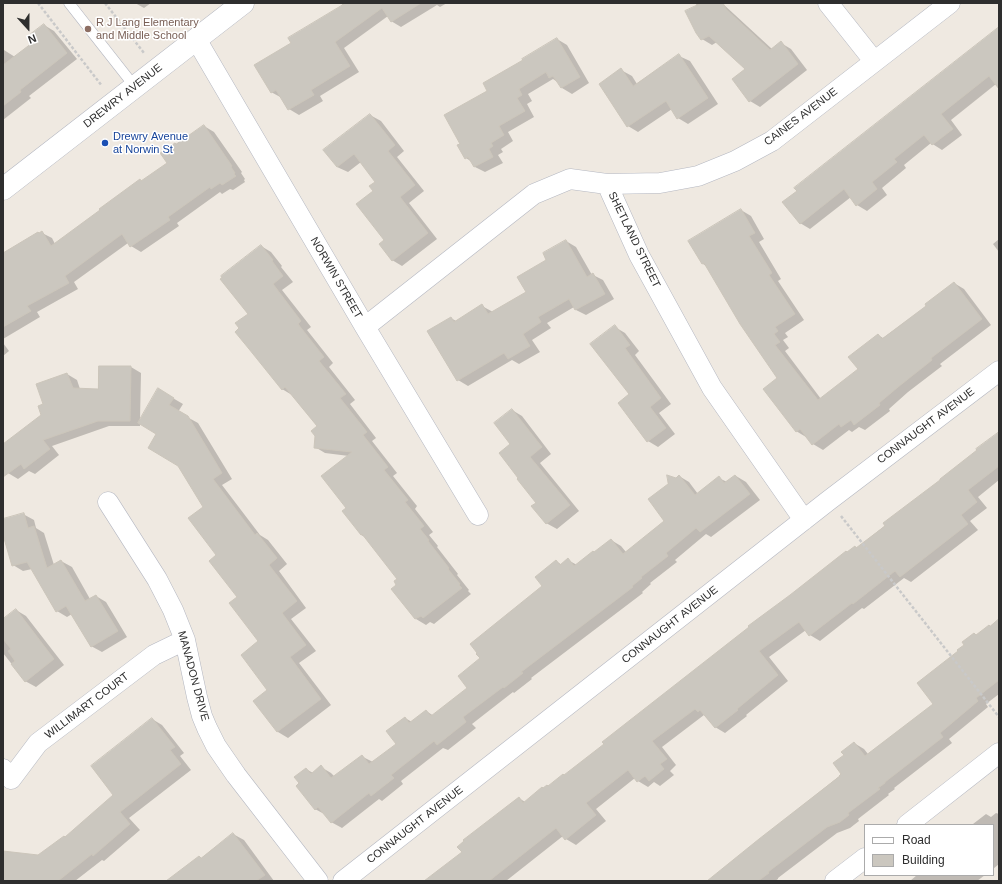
<!DOCTYPE html>
<style>
body{margin:0}
#map{position:relative;width:1002px;height:884px;overflow:hidden;background:#efe9e1;font-family:Arial,sans-serif}
canvas{display:block}
.frame{position:absolute;inset:0;border:4px solid #2e2e2e;pointer-events:none}
.legend{position:absolute;left:864px;top:824px;width:130px;height:52px;box-sizing:border-box;background:#fff;border:1px solid #ababab;margin:0;padding:5px 7px;list-style:none;font-size:12px;color:#2e2e2e}
.legend li{display:flex;align-items:center;gap:8px;height:20px}
.legend b{width:20px;border:1px solid #ababab}
.north{position:absolute;left:8px;top:8px;width:40px;height:40px;-webkit-text-stroke:3px #fff;paint-order:stroke;rotate:159deg;font-size:11px;font-weight:700;line-height:16px;text-align:center;color:#2e2e2e}
.north::after{content:'';display:block;margin:auto;width:14px;height:18px;background:#2e2e2e;clip-path:polygon(50% 0,100% 100%,50% 72%,0 100%)}
</style>
<div id="map">
<canvas width="1002" height="884"></canvas>
<div class="frame"></div>
<ul class="legend">
<li><b style="height:5px;background:#fff"></b>Road</li>
<li><b style="height:11px;background:#cbc7bf"></b>Building</li>
</ul>
<div class="north">N</div>
</div>
<script>
const context = document.querySelector('canvas').getContext('2d');
context.lineJoin = 'round';
function fillPath(path, color) {
  context.fillStyle = color;
  context.fill(path, 'evenodd');
}
function stroke(path, color, width, dash) {
  context.strokeStyle = color;
  context.lineWidth = width;
  context.lineCap = dash ? 'butt' : 'round';
  context.setLineDash(dash || []);
  context.stroke(path);
}
function label(font, color, halo, rows, align = 'center') {
  context.font = font + ' Arial,sans-serif';
  context.lineWidth = 3;
  context.setLineDash([]);
  context.textBaseline = 'middle';
  context.strokeStyle = halo;
  context.fillStyle = color;
  for (const [text, x, y, turn = 0] of rows) {
    context.save();
    context.translate(x, y);
    context.rotate((+turn || 0) * Math.PI / 180);
    context.textAlign = isNaN(turn) ? turn : align;
    if (halo) context.strokeText(text, 0, 0);
    context.fillText(text, 0, 0);
    context.restore();
  }
}
const shadow = new Path2D(`
 M135,3H151L144,8Z
 M341,3H447L440,7L437,5L401,27L391,21L388,16L344,48L359,72L320,96L323,101L299,115L289,109L282,98L271,92L292,43L343,6Z
 M696,3H722L772,49L781,43L791,49L807,70L760,107L750,101L746,69L717,42L712,45L702,39Z
 M44,25L54,31L77,59L29,96L31,98L3,120V51L4,50L15,57L37,40Z
 M999,27V87L996,84L951,120L962,135L942,150L931,143L904,165L906,168L882,188L887,195L867,211L857,205L851,197L810,229L800,223Z
 M557,39L567,45L589,83L572,94L562,88L559,83L553,79L528,94L532,101L527,104L534,117L508,132L513,141L501,149L503,152L498,155L503,163L485,172L475,167L472,162L466,158L461,144L489,91L524,60Z
 M679,56L690,61L718,104L688,124L678,118L672,109L638,132L628,126L621,70L632,76L637,84Z
 M370,115L381,121L404,151L397,157L424,191L409,203L437,239L402,266L392,260L385,240L374,191L377,182L361,162L348,172L337,167Z
 M204,126L214,132L242,172L241,173L245,179L244,180L245,182L233,190L230,189L222,194L220,192L177,223L179,226L141,252L131,246L128,243L74,282L78,289L37,312L40,317L3,339V260L42,233L52,238L55,244L168,163L176,144Z
 M741,210L751,216L764,239L759,242L781,279L778,281L804,320L785,333L788,337L783,340L789,348L785,351L821,399L859,370L878,335L883,338L927,306L954,283L964,289L991,325L940,364L942,366L908,392L889,409L890,411L865,430L859,427L852,432L849,430L823,450L813,444L806,437L796,431L778,379L706,266L703,264Z
 M999,239V252L993,244Z
 M566,241L576,247L592,275H593L603,280L614,299L586,315L576,310L574,307L547,323L551,328L532,340L540,352L519,364L512,360L468,386L458,380L451,318L456,321L482,306L493,312L528,292L548,260Z
 M261,246L271,252L282,266L281,267L293,282L282,290L311,327L307,330L333,363L329,367L355,400L350,404L376,438L372,441L397,473L393,476L417,506L415,509L433,532L429,535L438,546L437,547L458,574L457,575L469,590L468,591L471,594L434,624L430,622L426,625L416,619L393,589L398,585V579L365,537L361,535L347,508L349,456L325,453L315,447L318,427L292,395L282,389L241,328L249,314Z
 M615,327L625,333L639,351L635,355L671,404L659,413L675,434L658,447L648,441L630,395Z
 M3,343L9,351L3,356Z
 M100,367H131L141,373L140,420L159,390L183,404L178,412L198,423L232,479L222,485L260,535L268,540L287,564L279,571L306,608L291,619L316,651L299,663L331,705L288,738L278,732L254,701L269,690L259,642L217,555L204,507L158,433L140,423V426H109L52,446L59,455L35,474L29,471L18,479L8,473L3,466V446L42,416L44,405L67,374L77,380L80,389L99,390Z
 M512,410L522,416L551,454L540,463L579,511L557,529L546,523L537,503L520,478L512,444Z
 M999,434V480L978,497L987,508L970,521L978,530L911,582L904,578L864,609L862,608L820,641L810,635L806,630L769,657L788,681L746,715L747,716L725,733L715,727L704,715L662,747L676,765L670,771L674,775L660,786L654,782L648,787L638,781L635,778L596,809L606,821L576,845L566,839L563,836L506,881H426L463,853L519,798L525,802L544,789L565,776L847,553L855,547L857,548Z
 M679,476L689,482L698,494L719,478L727,482L736,476L746,482L760,500L711,537L706,534L675,560L677,562L650,583L651,584L642,592L643,593L531,678L532,679L514,693L513,692L472,724L476,728L448,750L443,748L401,781L403,784L382,801L379,799L342,828L331,822L326,815L315,809L300,784L306,769L313,773L321,767L331,773L335,777L363,757L373,762L397,744L405,718L412,722L426,711L434,716L469,688L482,659L543,587L556,561L562,565L568,560L577,565L595,553L611,540L621,546L626,552L666,521L676,479Z
 M23,514L34,520L36,528L44,533L54,565L61,561L72,567L90,599L96,596L106,602L127,637L102,652L91,646L72,614L67,617L57,611L32,569L23,571L13,565L3,531V520Z
 M16,610L26,616L64,665L36,687L25,681L3,653V620Z
 M999,620V694L986,704L988,707L949,739L952,743L894,788L895,789L888,794L889,795L858,819L859,821L850,828L837,833L778,878V879L775,881H708L842,774L845,755L854,743L864,749L868,754L934,704L959,651L965,645L974,634L977,636Z
 M152,719L162,725L184,753L180,756L191,770L129,818L140,830L104,861L102,860L75,881H3V852L38,857L65,838L115,795Z
 M996,813L999,814V864L993,869V825H974L973,824L986,814L991,817Z
 M233,834L244,840L274,881H175L199,857L202,858Z
 M917,875H985L977,881H910Z`);
const building = new Path2D(`
 M346,3H421L391,22L382,8L335,42L350,66L311,90L314,95L288,110L276,90L271,93L254,65L291,43L288,38Z
 M702,3H723L726,9L770,50L781,41L798,64L749,102L732,79L745,69L709,36L701,40L696,33L685,11Z
 M44,24L67,53L20,90L21,92L3,106V65L36,40L31,34Z
 M999,27V89L989,76L941,114L953,129L932,145L924,135L894,159L897,162L872,182L877,189L856,206L844,189L800,224L782,202L797,191L794,188Z
 M557,38L580,77L561,88L553,76L549,78L546,72L519,89L522,95L517,98L525,111L499,126L504,135L491,143L493,146L489,149L493,157L474,167L468,157L465,159L457,145L460,144L444,115L487,91L483,83L523,60L522,59Z
 M679,54L708,98L677,119L666,101L627,127L599,84L621,68L633,86Z
 M370,114L395,145L388,151L415,185L400,197L428,233L392,261L379,244L384,240L356,204L373,191L369,186L375,182L354,154L337,167L323,150Z
 M204,125L232,166L231,167L235,173L234,174L236,176L222,185L220,183L211,189L210,187L168,217L170,220L130,247L122,234L65,276L69,283L27,306L31,311L3,327V253L38,232L39,233L42,231L51,246L100,210L99,209L140,179L141,181L167,163L160,153L175,143L176,144Z
 M741,209L755,233L749,236L772,273L769,275L795,314L775,327L778,331L774,334L780,342L775,345L818,400L858,369L848,357L878,334L882,339L926,306L925,304L954,282L982,319L931,358L932,360L898,387L879,403L880,405L854,425L851,420L841,427L839,424L812,445L800,429L796,432L763,389L777,378L740,324L704,263L702,264L688,241Z
 M566,240L587,277L593,273L605,294L575,310L569,299L538,317L541,322L523,334L530,346L508,359L504,353L457,381L427,331L451,317L454,322L482,304L488,314L526,292L517,277L546,260L543,253Z
 M261,245L273,260L272,261L283,276L273,284L301,321L298,324L324,357L319,361L346,394L340,398L367,432L363,435L388,467L384,470L408,500L405,502L424,526L420,529L429,540L428,541L449,568L448,569L460,584L459,585L462,588L423,618L421,616L415,619L391,589L396,585L394,581L397,579L362,534L361,535L342,511L346,508L321,476L352,452L314,448L315,436L311,431L317,426L285,387L282,390L249,349L235,332L239,328L235,323L248,314L220,279L222,278L221,276Z
 M615,325L630,345L625,348L661,398L650,407L666,428L647,442L618,403L629,394L590,344Z
 M99,366H131L130,421H98L43,440L50,449L24,469L21,464L3,477V444L41,415L38,406L43,404L36,384L67,373L73,388L98,389Z
 M158,388L174,398L169,405L188,416L222,473L213,479L255,535L257,533L277,558L269,565L297,601L282,613L306,645L290,657L321,699L277,732L253,701L267,690L241,655L258,641L229,603L237,597L209,561L216,555L188,518L203,507L178,466L148,448L156,434L138,423Z
 M512,409L542,447L530,457L570,505L546,524L531,506L536,503L517,479L518,478L499,453L510,444L494,423Z
 M999,432V466L968,490L977,502L961,515L968,524L900,577L895,571L853,604L852,603L809,636L799,622L759,651L778,675L737,709L738,710L715,728L700,710L698,712L695,709L652,741L667,759L660,764L664,769L649,781L645,776L637,782L628,770L586,803L596,815L565,840L556,828L489,881H424L462,852L457,847L464,841L463,840L519,797L523,803L542,787L543,788L547,785L548,786L563,774L564,775L604,744L602,742L749,627L748,626L790,595L846,551L847,552L855,546L856,548L885,526L883,523L940,480V479L977,450L976,449Z
 M667,475L676,478L679,475L695,495L719,476L724,483L735,475L750,494L700,532L696,528L666,553L668,556L641,577L642,578L632,586L633,587L521,672L523,673L504,688L503,687L463,717L466,722L437,745L434,741L391,775L394,778L371,796L369,793L331,823L318,807L315,810L296,786L299,783L294,777L306,768L311,774L321,765L331,778L362,755L369,764L396,744L386,731L405,717L409,723L426,710L431,716L467,688L458,676L480,658L476,654L477,653L470,644L542,586L535,577L556,560L560,565L568,558L574,566L593,551L594,552L611,539L623,554L664,521L648,499L668,484Z
 M24,513L28,528L34,526L47,568L61,560L85,601L96,595L118,631L91,647L66,606L56,612L27,562L12,566L3,535V519Z
 M16,609L54,659L25,682L11,664L15,661L8,651L11,649L3,639V619Z
 M999,619V680L976,698L978,701L940,733L943,737L885,782V783L878,788L880,789L848,813L849,815L840,822L827,827L768,872L769,873L758,881H707L759,839L840,776H839L841,774L833,763L844,755L841,752L854,742L865,756L933,704L917,683L958,651L957,650L964,645L962,642L974,633L976,635L989,625L990,626Z
 M152,718L175,747L170,750L181,764L120,812L130,824L93,856L92,854L58,881H3V851L38,855L64,836L65,837L113,795L91,766Z
 M233,833L265,875L256,881H166L199,856L201,858Z`);
const path = new Path2D(`
 M38,3L102,86
 M105,3L144,53
 M841,516L999,717`);
const service = new Path2D(`
 M69,3L135,87`);
const minor = new Path2D(`
 M828,3L874,61
 M196,39L365,327L478,515
 M607,184L639,255L712,388L804,520
 M365,327L534,194L570,179L607,184L660,183L698,176L735,161L772,141L950,3
 M108,502L157,579L173,610L185,640L197,697L202,716L207,728L216,746L236,775L318,881
 M3,769L11,779L38,743L154,655L185,640
 M907,825L999,753
 M343,881L828,501L999,371
 M835,881L865,858`);
const tertiary = new Path2D(`
 M3,189L243,3`);
const markers = [
 [88,29,4,"#8d6e63"],
 [105,143,4,"#1a4fb4"]
];
const educationNames = [
 ["R J Lang Elementary",96,23],
 ["and Middle School",96,36]
];
const streetNames = [
 ["DREWRY AVENUE",123,96,-38],
 ["CAINES AVENUE",801,117,-37],
 ["SHETLAND STREET",634,240,64],
 ["NORWIN STREET",336,278,60],
 ["CONNAUGHT AVENUE",926,426,-37],
 ["CONNAUGHT AVENUE",670,625,-38],
 ["MANADON DRIVE",193,676,75],
 ["WILLIMART COURT",87,706,-37],
 ["CONNAUGHT AVENUE",415,825,-38]
];
const transitNames = [
 ["Drewry Avenue",113,137],
 ["at Norwin St",113,150]
];
fillPath(shadow, '#0003');
fillPath(building, '#cbc7bf');
stroke(building, '#cbc5ba', 1);
stroke(service, '#b4b7c1', 11);
stroke(minor, '#b4b7c1', 21);
stroke(tertiary, '#b4b7c1', 23);
stroke(path, '#c9c9c9', 2.5, [3, 2]);
stroke(service, '#fff', 10);
stroke(minor, '#fff', 20);
stroke(tertiary, '#fff', 22);
for (const [x, y, r, color] of markers) {
  const dot = new Path2D();
  dot.arc(x, y, r, 0, 2 * Math.PI);
  context.fillStyle = color;
  context.fill(dot);
  stroke(dot, '#fff', 1.5);
}
label('11px', '#785e54', '#fff', educationNames, 'left');
label('11px', '#2e2e2e', '#fff', streetNames);
label('11px', '#164399', '#fff', transitNames, 'left');
</script>
